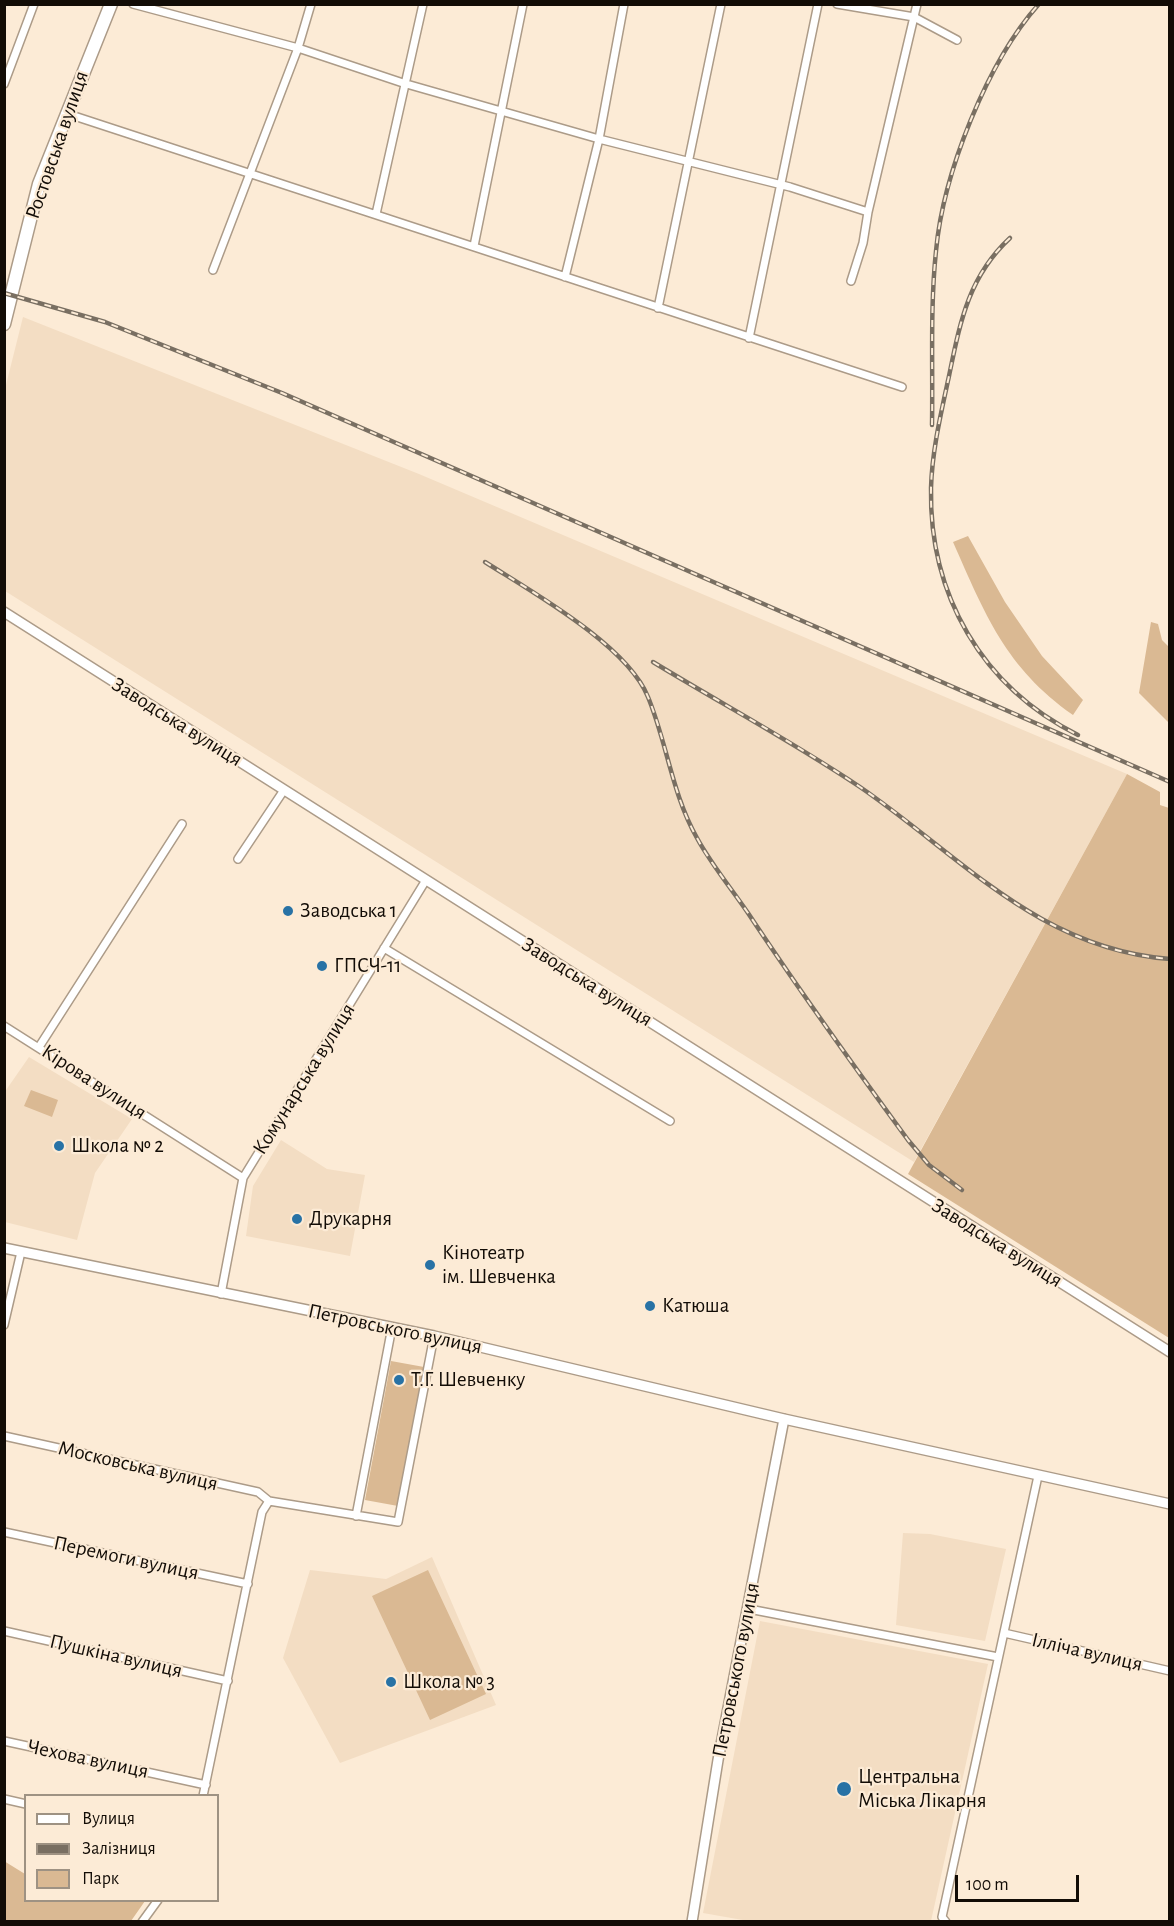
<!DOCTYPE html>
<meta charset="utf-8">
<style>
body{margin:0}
#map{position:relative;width:1174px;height:1926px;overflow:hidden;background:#fcebd6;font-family:"Alegreya Sans",sans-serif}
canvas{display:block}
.frame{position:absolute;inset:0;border:6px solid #120c06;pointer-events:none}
.legend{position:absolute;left:24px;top:1794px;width:195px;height:108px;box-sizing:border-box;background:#fcebd6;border:2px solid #9e9283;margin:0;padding:8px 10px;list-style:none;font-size:18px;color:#120c06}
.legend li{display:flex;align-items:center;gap:12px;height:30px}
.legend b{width:30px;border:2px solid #9e9283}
.scale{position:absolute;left:955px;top:1875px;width:124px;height:27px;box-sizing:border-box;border:3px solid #120c06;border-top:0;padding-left:8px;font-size:18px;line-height:21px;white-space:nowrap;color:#120c06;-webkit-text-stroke:4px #fcebd6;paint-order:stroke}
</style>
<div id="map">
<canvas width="1174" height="1926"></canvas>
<div class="frame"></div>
<ul class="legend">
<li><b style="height:8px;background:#fff"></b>Вулиця</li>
<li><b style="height:8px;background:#796f62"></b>Залізниця</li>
<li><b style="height:16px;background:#dab993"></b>Парк</li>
</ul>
<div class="scale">100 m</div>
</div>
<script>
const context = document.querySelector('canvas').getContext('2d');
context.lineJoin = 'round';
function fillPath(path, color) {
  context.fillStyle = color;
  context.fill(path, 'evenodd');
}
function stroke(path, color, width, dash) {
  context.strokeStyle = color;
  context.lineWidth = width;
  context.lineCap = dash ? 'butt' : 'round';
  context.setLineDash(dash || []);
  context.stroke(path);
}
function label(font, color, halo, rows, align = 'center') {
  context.font = font + ' "Alegreya Sans",sans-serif';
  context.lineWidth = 4.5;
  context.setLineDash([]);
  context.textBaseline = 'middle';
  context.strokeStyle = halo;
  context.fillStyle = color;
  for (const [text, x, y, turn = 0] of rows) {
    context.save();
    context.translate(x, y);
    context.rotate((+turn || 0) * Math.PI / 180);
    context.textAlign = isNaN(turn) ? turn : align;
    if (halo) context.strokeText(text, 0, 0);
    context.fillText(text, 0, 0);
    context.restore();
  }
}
const built = new Path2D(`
 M23,317L419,474L1127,774L914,1162L5,591V389Z
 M29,1057L132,1119L95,1173L77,1240L5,1222L4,1093Z
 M281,1140L327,1169L365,1175L350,1256L246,1236L253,1186Z
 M903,1533L930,1534L1006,1549L985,1641L896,1625Z
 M432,1557L496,1705L340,1763L283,1658L310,1570L386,1579Z
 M760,1621L988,1664L931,1921L754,1922L703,1913Z`);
const green = new Path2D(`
 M968,536L1005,602L1042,656L1083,700L1073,715C1005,667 985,614 953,542Z
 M1151,622L1158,624L1162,640L1169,647V723L1139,693Z
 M1127,774L1160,792V805L1169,808V1338L908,1174Z
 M31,1090L58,1100L52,1117L24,1106Z
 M391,1361L424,1367L398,1506L365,1500Z
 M428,1570L486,1694L430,1720L372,1596Z
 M4,1861L25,1874L26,1900L145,1901L131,1921H5Z`);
const street = new Path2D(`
 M133,4L298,48L403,83L599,139L790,187L868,212
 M837,4L914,17L957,40
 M4,84L34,4
 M65,113L902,387
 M376,214L423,4
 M474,246L523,4
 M213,270L298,48L311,4
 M565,277L599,139L624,4
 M851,281L863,243L868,212L917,4
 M658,308L721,4
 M749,338L818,4
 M238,859L284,790
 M384,948L670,1121
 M4,1026L243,1178
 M39,1047L182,824
 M221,1294L243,1178L426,880
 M4,1325L21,1252
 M4,1436L258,1492L269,1501
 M356,1516L392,1327
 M4,1532L248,1584
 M749,1609L998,1657
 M4,1631L228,1681
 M1004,1633L1170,1671
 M4,1741L206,1785
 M203,1796L262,1512L269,1501L398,1522L434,1336
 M4,1799L26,1804
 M142,1922L158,1900
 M946,1922L942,1917L1038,1476`);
const secondary = new Path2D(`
 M4,612L1170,1352
 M4,1248L434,1336L784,1419L1170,1504
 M692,1922L718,1760L784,1419`);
const highway = new Path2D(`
 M4,324L39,184L111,4`);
const rail = new Path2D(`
 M1010,238C968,277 960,323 949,376C941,413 932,451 931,488C929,595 982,687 1078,735
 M4,293L105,322L282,393L1170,782
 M932,425C933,367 930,308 936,251C943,174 987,62 1039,4
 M485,562C532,592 627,645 648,697C667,743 672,794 697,838C711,864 731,888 748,913C799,990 853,1065 908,1140L929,1165L962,1190
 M653,662C722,704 793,742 860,787C962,857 1039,949 1170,959`);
const markers = [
 [288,911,6,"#2872a5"],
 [322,966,6,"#2872a5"],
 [59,1146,6,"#2872a5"],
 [297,1219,6,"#2872a5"],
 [430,1265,6,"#2872a5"],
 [650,1306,6,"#2872a5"],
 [399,1380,6,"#2872a5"],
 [391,1682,6,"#2872a5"],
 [844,1789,8,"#2872a5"]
];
const streetNames = [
 ["Ростовська вулиця",57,145,-71],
 ["Заводська вулиця",177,722,32],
 ["Заводська вулиця",587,982,32],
 ["Комунарська вулиця",304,1079,-58],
 ["Кірова вулиця",94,1082,33],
 ["Заводська вулиця",997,1243,32],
 ["Петровського вулиця",395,1329,12],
 ["Московська вулиця",138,1466,13],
 ["Перемоги вулиця",126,1558,12],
 ["Ілліча вулиця",1087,1652,13],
 ["Пушкіна вулиця",116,1656,13],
 ["Петровського вулиця",736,1670,-79],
 ["Чехова вулиця",88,1759,12]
];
const poiNames = [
 ["Заводська 1",300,911],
 ["ГПСЧ-11",334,966],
 ["Школа № 2",71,1146],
 ["Друкарня",309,1219],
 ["Кінотеатр",442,1253],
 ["ім. Шевченка",442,1277],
 ["Катюша",662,1306],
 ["Т.Г. Шевченку",411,1380],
 ["Школа № 3",403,1682],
 ["Центральна",858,1777],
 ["Міська Лікарня",858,1801]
];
fillPath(built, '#f3ddc3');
fillPath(green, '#dab993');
stroke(street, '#ac9b88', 10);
stroke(secondary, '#ac9b88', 12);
stroke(highway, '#ac9b88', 15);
stroke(street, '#fff', 7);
stroke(secondary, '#fff', 9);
stroke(highway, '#fff', 12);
stroke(rail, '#796f62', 4.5);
stroke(rail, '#fcebd6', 2, [7]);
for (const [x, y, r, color] of markers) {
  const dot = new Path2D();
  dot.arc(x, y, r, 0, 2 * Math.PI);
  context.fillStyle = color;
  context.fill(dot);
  stroke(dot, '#fcebd6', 2);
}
label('21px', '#120c06', '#fcebd6', streetNames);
label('21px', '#120c06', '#fcebd6', poiNames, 'left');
</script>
